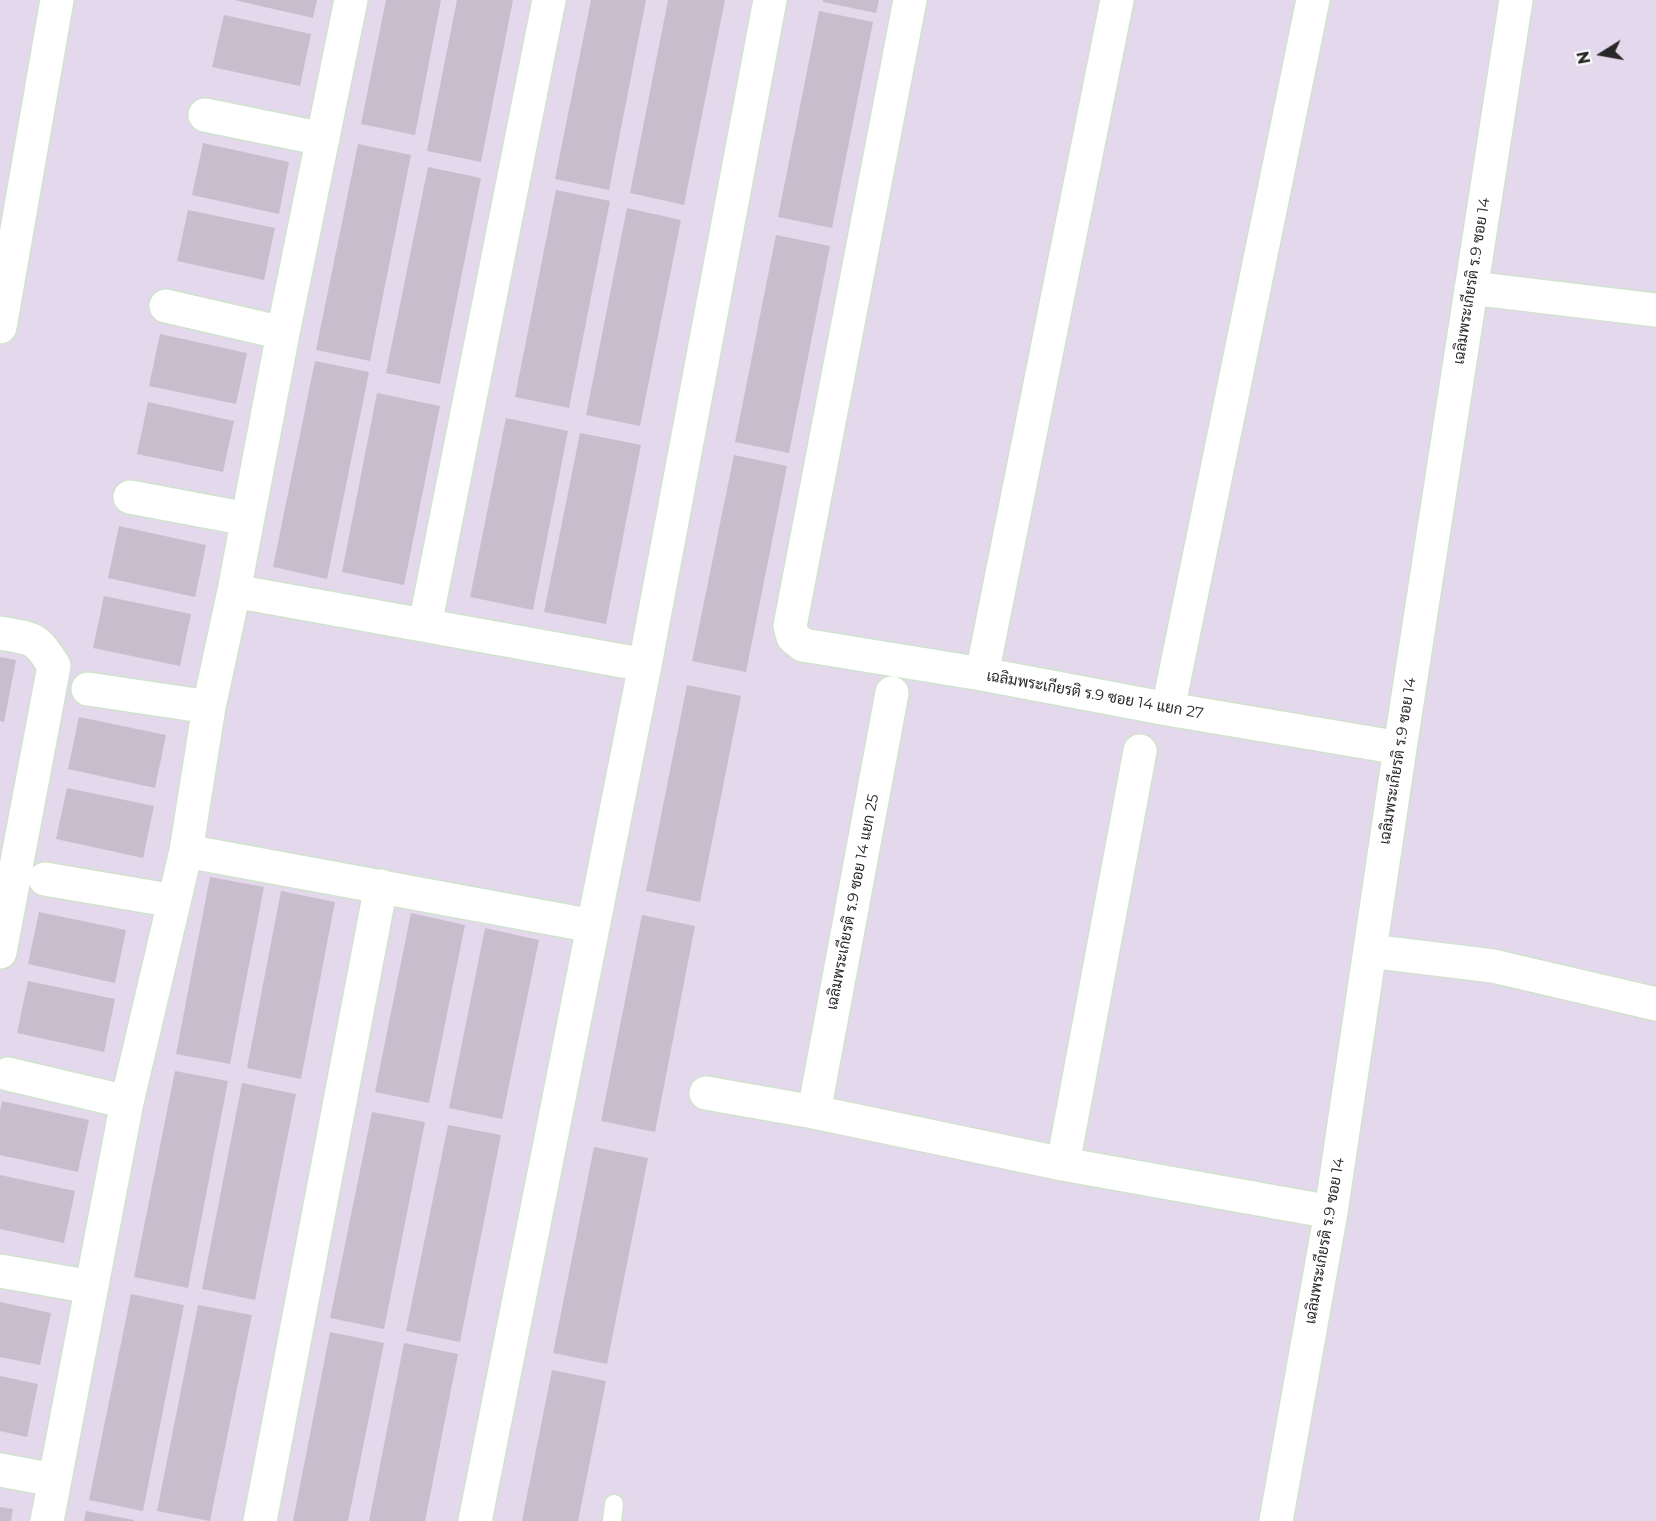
<!DOCTYPE html>
<meta charset="utf-8">
<style>
body{margin:0}
#map{position:relative;width:1656px;height:1521px;overflow:hidden;background:#e4d8ec;font-family:Montserrat,sans-serif}
canvas{display:block}
.north{position:absolute;left:1572px;top:24px;width:60px;height:60px;-webkit-text-stroke:4px #fff;paint-order:stroke;rotate:259deg;font-size:16px;font-weight:700;line-height:24px;text-align:center;color:#282828}
.north::after{content:'';display:block;margin:auto;width:21px;height:27px;background:#282828;clip-path:polygon(50% 0,100% 100%,50% 72%,0 100%)}
</style>
<div id="map">
<canvas width="1656" height="1521"></canvas>
<div class="north">N</div>
</div>
<script>
const context = document.querySelector('canvas').getContext('2d');
context.lineJoin = 'round';
function fillPath(path, color) {
  context.fillStyle = color;
  context.fill(path, 'evenodd');
}
function stroke(path, color, width, dash) {
  context.strokeStyle = color;
  context.lineWidth = width;
  context.lineCap = dash ? 'butt' : 'round';
  context.setLineDash(dash || []);
  context.stroke(path);
}
function label(font, color, halo, rows, align = 'center') {
  context.font = font + ' Montserrat,Sarabun,sans-serif';
  context.lineWidth = 6;
  context.setLineDash([]);
  context.textBaseline = 'middle';
  context.strokeStyle = halo;
  context.fillStyle = color;
  for (const [text, x, y, turn = 0] of rows) {
    context.save();
    context.translate(x, y);
    context.rotate((+turn || 0) * Math.PI / 180);
    context.textAlign = isNaN(turn) ? turn : align;
    if (halo) context.strokeText(text, 0, 0);
    context.fillText(text, 0, 0);
    context.restore();
  }
}
const building = new Path2D(`
 M234,0H317L313,18Z
 M386,0H441L415,135L361,124Z
 M457,0H513L481,162L427,151Z
 M591,0H646L609,190L555,179Z
 M668,0H725L684,205L630,193Z
 M823,0H879L876,13L823,2Z
 M819,11L873,22L832,228L778,217Z
 M224,15L311,34L300,86L212,67Z
 M203,143L289,162L279,214L192,195Z
 M358,144L411,155L370,361L316,350Z
 M428,167L481,178L440,384L386,373Z
 M556,190L610,201L569,408L515,397Z
 M627,208L681,220L640,426L586,415Z
 M188,210L275,228L264,280L177,261Z
 M776,235L830,246L789,453L735,442Z
 M160,334L247,353L236,404L149,386Z
 M315,361L369,372L327,579L273,567Z
 M377,393L440,406L404,585L342,572Z
 M148,402L234,421L223,472L137,454Z
 M506,418L568,431L533,610L470,597Z
 M580,433L641,445L606,624L544,612Z
 M734,455L787,466L746,672L692,661Z
 M119,526L206,545L195,597L108,578Z
 M104,596L191,614L180,666L93,648Z
 M0,657L16,660L4,722L0,721Z
 M687,685L741,696L700,902L646,891Z
 M79,717L166,735L155,788L68,769Z
 M67,788L154,806L143,858L56,839Z
 M210,877L264,887L230,1064L176,1054Z
 M281,891L335,902L301,1079L247,1068Z
 M39,912L126,930L115,983L28,964Z
 M411,913L465,925L429,1103L375,1092Z
 M642,915L695,926L655,1132L601,1121Z
 M485,928L539,940L502,1119L449,1108Z
 M28,981L115,999L104,1052L17,1033Z
 M175,1071L228,1081L188,1288L134,1277Z
 M242,1083L296,1094L255,1300L202,1289Z
 M2,1101L89,1120L78,1172L0,1155V1111Z
 M372,1112L425,1122L384,1329L330,1318Z
 M448,1125L501,1135L460,1342L406,1331Z
 M594,1147L648,1158L607,1364L553,1353Z
 M0,1175L75,1191L64,1243L0,1229Z
 M131,1294L184,1305L143,1511L89,1500Z
 M0,1302L51,1313L40,1365L0,1357Z
 M198,1305L252,1315L210,1521L157,1511Z
 M330,1332L384,1343L348,1521H293Z
 M404,1343L458,1354L425,1521H369Z
 M552,1370L606,1381L578,1521H522Z
 M0,1376L38,1384L27,1437L0,1431Z
 M0,1507L13,1509L11,1521H0Z
 M86,1511L134,1520V1521H84Z`);
const lane = new Path2D(`
 M612,1521L614,1504`);
const street = new Path2D(`
 M910,0L790,626L793,637L803,645L982,674L1168,709L1400,748
 M205,115L323,139
 M1471,288L1656,310
 M166,306L283,333
 M0,327L57,0
 M130,497L247,519
 M234,591L645,665
 M425,625L549,0
 M0,633C33,639 36,636 54,666L0,952
 M982,674L1117,0
 M88,689L209,707
 M1168,709L1313,0
 M186,851L593,926
 M45,879L174,901
 M1370,951L1493,966L1656,1004
 M8,1074L127,1102
 M706,1093L814,1112L1063,1164L1331,1212
 M814,1112L892,693
 M1063,1164L1140,751
 M0,1271L91,1287
 M0,1470L54,1480
 M47,1521L127,1102L186,851L209,707L234,591L283,333L351,0
 M260,1521L381,886
 M475,1521L645,665L770,0
 M1276,1521L1331,1212L1400,748L1516,0`);
const streetNames = [
 ["เฉลิมพระเกียรติ ร.9 ซอย 14",1472,281,-81],
 ["เฉลิมพระเกียรติ ร.9 ซอย 14 แยก 27",1095,695,10],
 ["เฉลิมพระเกียรติ ร.9 ซอย 14",1398,761,-81],
 ["เฉลิมพระเกียรติ ร.9 ซอย 14 แยก 25",853,902,-79],
 ["เฉลิมพระเกียรติ ร.9 ซอย 14",1325,1241,-80]
];
fillPath(building, '#c8bdcd');
stroke(lane, '#d0e3cd', 21);
stroke(street, '#d0e3cd', 36);
stroke(lane, '#fff', 18);
stroke(street, '#fff', 33);
label('15px', '#282828', '#fff', streetNames);
</script>
